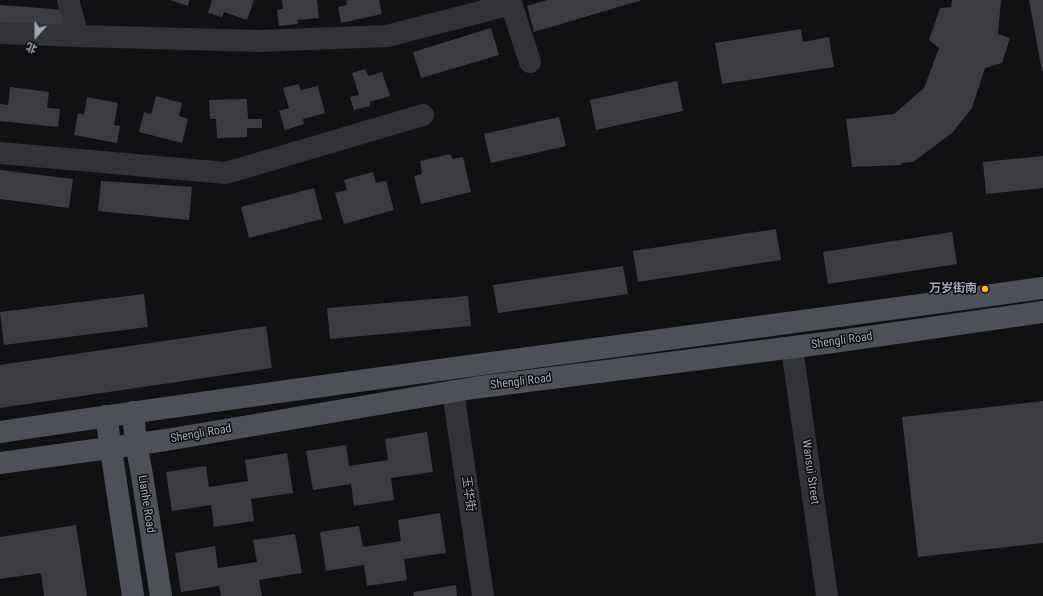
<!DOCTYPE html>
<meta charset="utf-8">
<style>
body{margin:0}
#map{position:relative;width:1043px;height:596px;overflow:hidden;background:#111113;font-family:"Roboto Condensed","Noto Sans SC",sans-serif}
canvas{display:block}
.north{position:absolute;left:16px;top:16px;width:40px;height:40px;-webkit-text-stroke:3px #0c0c0e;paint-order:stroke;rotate:201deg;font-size:11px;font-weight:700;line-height:16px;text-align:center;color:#a1a7b5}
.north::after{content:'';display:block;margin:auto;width:14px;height:18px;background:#a1a7b5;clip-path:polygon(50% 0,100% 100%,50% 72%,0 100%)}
</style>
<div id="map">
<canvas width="1043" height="596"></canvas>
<div class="north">北</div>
</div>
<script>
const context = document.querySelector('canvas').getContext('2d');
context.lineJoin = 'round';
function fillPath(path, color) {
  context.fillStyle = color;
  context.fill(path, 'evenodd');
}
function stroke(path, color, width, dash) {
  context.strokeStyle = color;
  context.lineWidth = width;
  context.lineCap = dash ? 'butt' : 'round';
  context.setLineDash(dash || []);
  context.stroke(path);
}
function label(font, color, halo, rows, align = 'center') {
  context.font = font + ' "Roboto Condensed","Noto Sans SC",sans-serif';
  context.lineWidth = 3;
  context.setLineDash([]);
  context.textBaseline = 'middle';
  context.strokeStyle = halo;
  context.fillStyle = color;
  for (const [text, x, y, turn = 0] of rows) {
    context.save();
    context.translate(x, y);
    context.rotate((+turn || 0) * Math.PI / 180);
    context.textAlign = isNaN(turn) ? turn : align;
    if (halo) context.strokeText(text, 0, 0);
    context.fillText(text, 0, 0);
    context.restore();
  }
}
const building = new Path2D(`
 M170,0H189L188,6Z
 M212,0H254L247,20L224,12L222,17L208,13Z
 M282,0H317L319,18L297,20L298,24L279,26L277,10L283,9Z
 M346,0H379L382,14L341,23L338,7L347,5Z
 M547,0H642L534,32L527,6Z
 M952,0H1001L998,34L1010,38L1002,63L985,68L972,108L952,133L913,162L901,163V165L852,167L846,119L894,114L924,88L939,48L929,40L940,8L951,7Z
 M1029,0H1043V70L1042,71Z
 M0,5L66,10L64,34L0,30Z
 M491,28L499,55L421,78L413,52Z
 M801,29L803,42L829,37L834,67L722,84L715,43Z
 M365,69L368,76L382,72L390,96L370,102V106L354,110L350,97L359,95L352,73Z
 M677,81L683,111L596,130L590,100Z
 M298,84L301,90L318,86L325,113L303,119L304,124L285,130L279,111L289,108L283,88Z
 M10,87L49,92L47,108L60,109L58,127L0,121V104L8,105Z
 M156,96L182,103L179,116L188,119L182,143L139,132L144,112L151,114Z
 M87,97L118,103L114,125L120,126L117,143L74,135L78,113L84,115Z
 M247,99L248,119H262V128H247V137L217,138L216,119H210L209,100Z
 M559,117L566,146L491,163L484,134Z
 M450,154L453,159L463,157L471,192L421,204L414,176L422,174L420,161Z
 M1043,156V188L986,194L983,162Z
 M0,170L73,179L69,208L0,199Z
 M373,172L376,183L386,181L394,210L344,224L335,193L347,190L344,180Z
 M101,181L192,187L189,220L98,211Z
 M314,188L322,219L249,238L241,207Z
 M776,229L781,260L638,282L633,251Z
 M952,232L957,264L828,284L823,252Z
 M623,266L628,294L498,313L493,285Z
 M144,294L148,327L4,345L0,312Z
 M468,296L471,326L330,339L327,308Z
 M266,326L272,368L0,408V365Z
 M1043,401V543L918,557L902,417Z
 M427,432L433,472L391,478L394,500L354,506L351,484L313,490L306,451L346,445L349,466L388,460L385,439Z
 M287,453L293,493L251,499L254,521L214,527L211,505L172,511L166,472L206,466L209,487L248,481L245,460Z
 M440,513L446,553L404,559L407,580L367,586L364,565L326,571L320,532L359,526L363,547L401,541L398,520Z
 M76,525L87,596H44L41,573L0,579V537Z
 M295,534L302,573L259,580L262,596H221L219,586L181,592L175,553L215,546L218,568L257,562L253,540Z
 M456,585L457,596H414L413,592Z`);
const minor = new Path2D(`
 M68,0L78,36L259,41L387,36L511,4
 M510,0L530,62
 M0,33L78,36
 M0,153L226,173L423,115
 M792,348L827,596
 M453,391L483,596`);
const major = new Path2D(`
 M133,412L136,444L142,475L161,596
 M106,416L133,596
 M0,432C347,380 695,337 1043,288
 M0,463L166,440L473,388L833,342L1043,312`);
const markers = [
 [985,289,4,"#ffb31d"]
];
const poiNames = [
 ["万岁街南",977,289]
];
const streetNames = [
 ["Shengli Road",842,341,-8],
 ["Shengli Road",521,382,-7],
 ["Shengli Road",201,434,-10],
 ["Wansui Street",810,472,82],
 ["玉华街",468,494,82],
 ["Lianhe Road",146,504,81]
];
fillPath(building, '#3a3c41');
stroke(minor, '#323338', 22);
stroke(major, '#4e5058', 22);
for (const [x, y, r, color] of markers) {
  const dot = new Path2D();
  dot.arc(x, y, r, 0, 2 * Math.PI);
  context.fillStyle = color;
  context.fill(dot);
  stroke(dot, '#0c0c0e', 1.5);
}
label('bold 12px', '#a1a7b5', '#0c0c0e', poiNames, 'right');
label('12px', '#a1a7b5', '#0c0c0e', streetNames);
</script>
